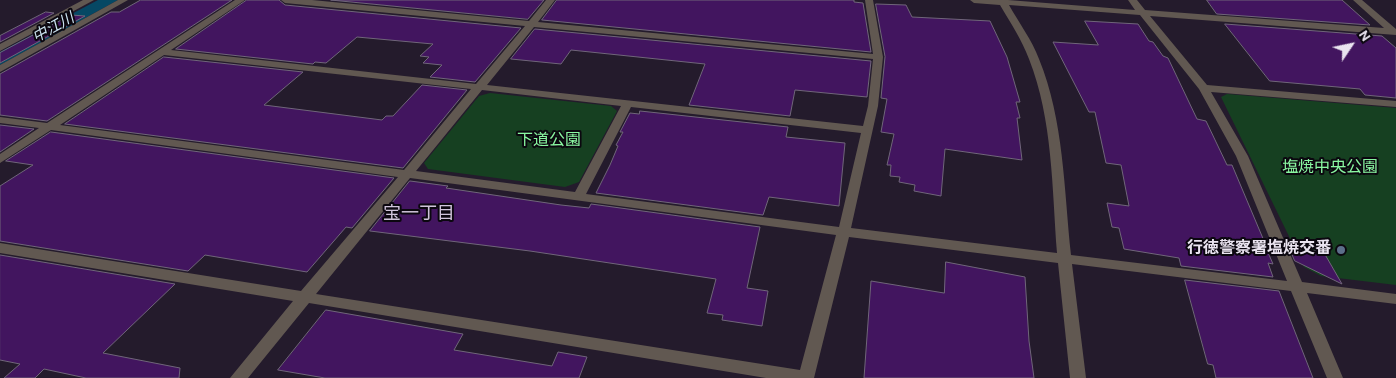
<!DOCTYPE html>
<meta charset="utf-8">
<style>
body{margin:0}
#map{position:relative;width:1396px;height:378px;overflow:hidden;background:#241b2c;font-family:Overpass,sans-serif}
canvas{display:block}
.north{position:absolute;left:1326px;top:20px;width:50px;height:50px;-webkit-text-stroke:4px #0b070f;paint-order:stroke;rotate:56deg;font-size:14px;font-weight:700;line-height:20px;text-align:center;color:#eae4f0}
.north::after{content:'';display:block;margin:auto;width:18px;height:22px;background:#eae4f0;clip-path:polygon(50% 0,100% 100%,50% 72%,0 100%)}
</style>
<div id="map">
<canvas width="1396" height="378"></canvas>
<div class="north">N</div>
</div>
<script>
const context = document.querySelector('canvas').getContext('2d');
context.lineJoin = 'round';
function fillPath(path, color) {
  context.fillStyle = color;
  context.fill(path, 'evenodd');
}
function stroke(path, color, width, dash) {
  context.strokeStyle = color;
  context.lineWidth = width;
  context.lineCap = dash ? 'butt' : 'round';
  context.setLineDash(dash || []);
  context.stroke(path);
}
function label(font, color, halo, rows, align = 'center') {
  context.font = font + ' Overpass,"Noto Sans JP",sans-serif';
  context.lineWidth = 4;
  context.setLineDash([]);
  context.textBaseline = 'middle';
  context.strokeStyle = halo;
  context.fillStyle = color;
  for (const [text, x, y, turn = 0] of rows) {
    context.save();
    context.translate(x, y);
    context.rotate((+turn || 0) * Math.PI / 180);
    context.textAlign = isNaN(turn) ? turn : align;
    if (halo) context.strokeText(text, 0, 0);
    context.fillText(text, 0, 0);
    context.restore();
  }
}
const green = new Path2D(`
 M490,93L611,106L617,111L579,182L565,187L428,169L424,163L479,96Z
 M1227,94L1396,108V285L1321,276L1304,267L1221,97Z`);
const water = new Path2D(`
 M98,0H118L0,65V52Z`);
const building = new Path2D(`
 M141,0H232L47,121L0,115V74L111,12H119Z
 M247,0H279L285,5L521,28L475,82L430,77L442,65L423,63L429,57L420,56L433,44L357,37L326,63L315,62L313,64L176,49Z
 M331,0H544L528,19Z
 M557,0H854V2L863,3L871,52L542,20Z
 M1207,0H1342L1370,25L1217,14Z
 M876,4L906,5L912,17L990,21L1007,57L1020,102H1016L1020,118H1017L1022,160L945,149L941,196L914,191L915,185L899,182L900,177L890,176L891,165H887L894,134L881,132L887,99L881,98L885,57Z
 M46,12L54,13L0,42V36Z
 M71,15L85,16L0,63V53Z
 M1085,21L1138,24L1149,41L1153,42L1163,56L1168,58L1197,119L1206,121L1227,165H1232L1267,248H1266L1273,264L1268,263L1273,277L1181,266L1179,258L1124,249L1119,228L1112,227L1107,203L1129,206L1121,165L1106,163L1095,112H1089L1053,42L1098,45Z
 M1225,24L1382,36L1396,48V98L1365,95L1360,89L1270,81Z
 M535,29L871,61L867,97L795,90L790,116L689,105L705,64L571,50L561,64L511,59Z
 M164,57L303,72L264,105L382,120L386,116H393L422,85L467,90L403,168L65,124Z
 M640,111L788,127L786,137L845,143L839,206L769,197L763,215L596,193L610,165L618,146L616,145L623,132H620L630,113L639,114Z
 M0,125L34,129L0,152Z
 M51,132L394,178L352,228L346,227L307,272L205,255L188,271L0,241V186L33,165L6,161Z
 M410,181L448,186L446,188L561,205L589,208L591,204L760,227L747,288L768,291L762,326L722,320L723,315L707,313L716,279L530,251L370,231Z
 M1290,249L1323,251L1342,284L1295,261Z
 M0,255L175,284L103,353L180,368L179,378H86L44,369L35,378H4L20,364L0,360Z
 M946,262L1025,277L1029,341L1034,378H864L871,281L944,293Z
 M1185,280L1279,291L1313,378H1216L1213,365L1208,364Z
 M326,310L463,334L454,350L552,366L558,352L587,357L579,378H325L278,370Z`);
const minor = new Path2D(`
 M83,0H94L0,51V44Z
 M118,0H128L0,72V65Z
 M235,0H245L171,50L476,84L525,26L285,3L281,0H312L529,21L546,0H555L538,22L873,54L865,0H873L883,57L878,106L851,228L1057,253C1052,189 1053,120 1029,59C1022,40 1010,22 1000,5L974,3L970,0H1008L1135,10L1128,0H1137L1145,10L1384,28L1353,0H1362L1396,29V35L1150,16L1207,85L1396,101V107L1211,92L1248,156L1302,282L1396,294V304L1307,293L1343,378H1327L1291,291L1072,264L1086,378H1070L1058,263L849,237L814,378H766L309,303L248,378H230L293,301L0,253V243L301,291L398,177L51,130L0,163V154L39,128L0,123V117L47,123ZM1009,5L1140,15L1199,89L1236,156L1287,281L1071,255C1064,190 1064,120 1039,59C1032,40 1019,23 1009,5ZM534,27L873,59L868,106L863,126L487,85ZM164,55L471,89L404,170L60,125ZM482,90L621,106L575,192L416,171ZM631,107L861,133L839,227L586,194ZM410,178L836,235L800,370L316,294Z`);
const markers = [
 [1341,250,5,"#5c6f8a"]
];
const farWaternames = [
 ["中江川",54,29,-29]
];
const parkNames = [
 ["下道公園",549,142],
 ["塩焼中央公園",1330,169]
];
const poiNames = [
 ["行徳警察署塩焼交番",1331,250]
];
const neighbourhoodNames = [
 ["宝一丁目",419,215]
];
fillPath(green, '#164021');
fillPath(water, '#064864');
fillPath(building, '#42155f');
stroke(building, '#70667a', 1);
fillPath(minor, '#615851');
for (const [x, y, r, color] of markers) {
  const dot = new Path2D();
  dot.arc(x, y, r, 0, 2 * Math.PI);
  context.fillStyle = color;
  context.fill(dot);
  stroke(dot, '#0b070f', 2);
}
label('italic 15px', '#cce3f1', '#0b070f', farWaternames);
label('16px', '#8af7a1', '#0b070f', parkNames);
label('bold 16px', '#eae4f0', '#0b070f', poiNames, 'right');
label('18px', '#d0c4db', '#0b070f', neighbourhoodNames);
</script>
